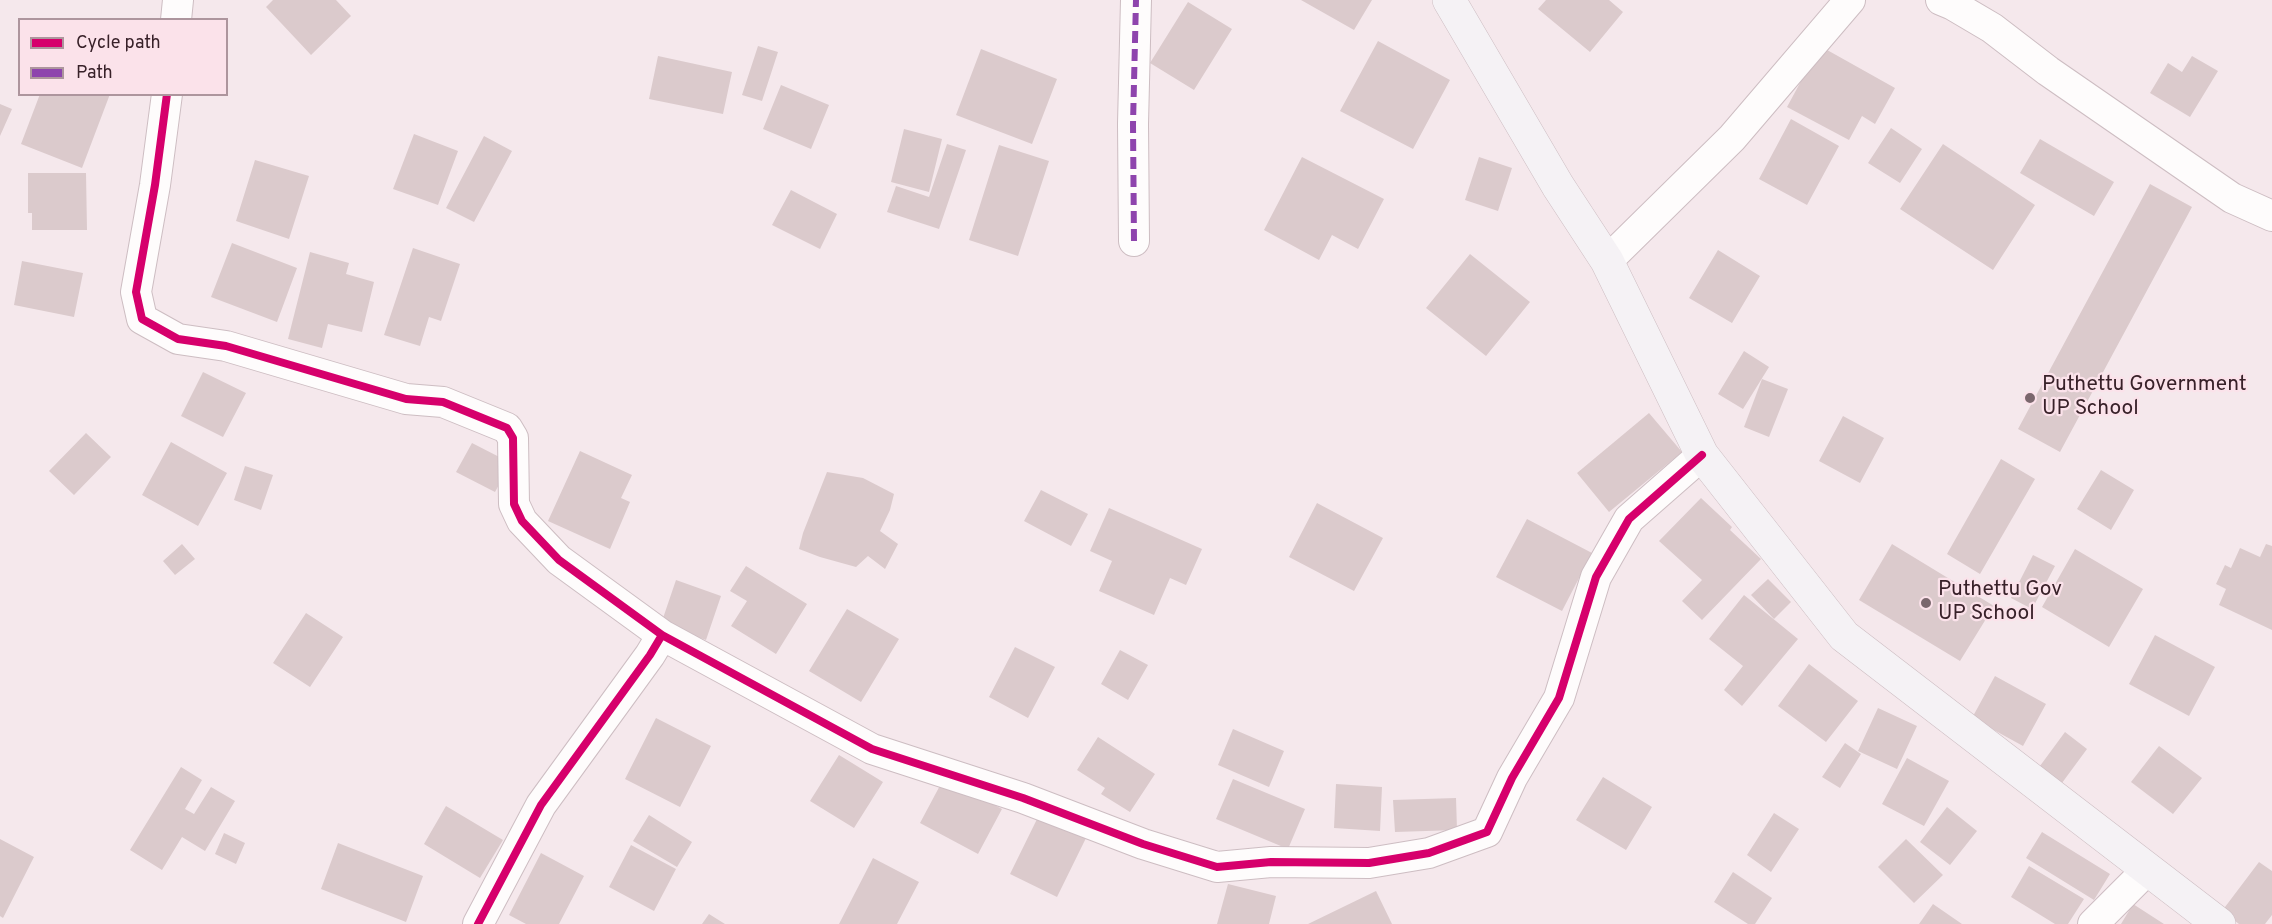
<!DOCTYPE html>
<style>
body{margin:0}
#map{position:relative;width:2272px;height:924px;overflow:hidden;background:#f5e8ec;font-family:Overpass,sans-serif}
canvas{display:block}
.legend{position:absolute;left:18px;top:18px;width:210px;height:78px;box-sizing:border-box;background:#fbe2ea;border:2px solid #ad959d;margin:0;padding:8px 10px;list-style:none;font-size:18px;color:#382129}
.legend li{display:flex;align-items:center;gap:12px;height:30px}
.legend b{width:30px;border:2px solid #ad959d}
</style>
<div id="map">
<canvas width="2272" height="924"></canvas>
<ul class="legend">
<li><b style="height:8px;background:#d6006c"></b>Cycle path</li>
<li><b style="height:8px;background:#8e44ad"></b>Path</li>
</ul>
</div>
<script>
const context = document.querySelector('canvas').getContext('2d');
context.lineJoin = 'round';
function fillPath(path, color) {
  context.fillStyle = color;
  context.fill(path, 'evenodd');
}
function stroke(path, color, width, dash) {
  context.strokeStyle = color;
  context.lineWidth = width;
  context.lineCap = dash ? 'butt' : 'round';
  context.setLineDash(dash || []);
  context.stroke(path);
}
function label(font, color, halo, rows, align = 'center') {
  context.font = font + ' Overpass,sans-serif';
  context.lineWidth = 4.5;
  context.setLineDash([]);
  context.textBaseline = 'middle';
  context.strokeStyle = halo;
  context.fillStyle = color;
  for (const [text, x, y, turn = 0] of rows) {
    context.save();
    context.translate(x, y);
    context.rotate((+turn || 0) * Math.PI / 180);
    context.textAlign = isNaN(turn) ? turn : align;
    if (halo) context.strokeText(text, 0, 0);
    context.fillText(text, 0, 0);
    context.restore();
  }
}
const building = new Path2D(`
 M273,0H336L351,16L311,55L266,7Z
 M1301,0H1372L1354,30Z
 M1546,0H1609L1623,12L1590,52L1538,9Z
 M1188,2L1232,29L1194,90L1150,63Z
 M1378,41L1450,80L1413,149L1340,111Z
 M758,46L778,52L762,101L742,95Z
 M1820,46L1895,88L1875,124L1862,116L1849,140L1787,107Z
 M981,49L1057,79L1032,144L956,115Z
 M658,56L732,72L723,114L649,99Z
 M2192,56L2218,71L2190,117L2150,93L2168,63L2182,72Z
 M781,85L829,105L811,149L763,129Z
 M40,94H110L82,168L21,144Z
 M0,104L12,109L0,136Z
 M1791,119L1839,146L1807,205L1759,179Z
 M1891,128L1922,149L1900,183L1868,163Z
 M904,129L942,139L929,192L891,182Z
 M414,134L458,151L438,205L393,189Z
 M484,136L512,151L474,222L446,208Z
 M2040,139L2114,182L2094,216L2020,173Z
 M947,144L966,150L939,229L887,212L896,186L929,197Z
 M1943,144L2035,205L1993,270L1900,209Z
 M999,145L1049,161L1018,256L969,240Z
 M1302,157L1384,199L1358,249L1332,235L1319,260L1264,230Z
 M1479,157L1512,168L1498,211L1465,200Z
 M255,160L309,176L289,239L236,221Z
 M28,173H86L87,230H32V213H28Z
 M2150,184L2192,207L2060,452L2018,429Z
 M791,190L837,214L820,249L772,225Z
 M232,243L297,268L277,322L211,297Z
 M413,248L460,264L441,321L429,317L420,346L384,335Z
 M1718,250L1760,276L1732,323L1689,298Z
 M310,252L349,263L346,274L374,282L362,332L328,324L322,348L288,339Z
 M1470,254L1530,302L1486,356L1426,308Z
 M22,261L83,273L74,317L14,305Z
 M1744,351L1769,367L1743,409L1718,394Z
 M203,372L246,393L223,437L181,416Z
 M1762,379L1788,389L1769,437L1744,427Z
 M1649,413L1682,452L1609,512L1577,473Z
 M1843,416L1884,438L1860,483L1819,461Z
 M86,433L111,457L74,495L49,471Z
 M171,442L227,473L198,526L142,495Z
 M472,443L511,463L495,492L456,472Z
 M580,451L632,475L621,498L630,502L610,549L548,521Z
 M2001,459L2035,479L1980,574L1947,554Z
 M245,466L273,475L261,510L234,500Z
 M2101,470L2134,490L2111,530L2077,509Z
 M827,472L863,478L894,494L890,510L880,531L898,544L885,569L868,556L856,567L820,557L799,549L803,533Z
 M1041,490L1088,514L1071,546L1024,521Z
 M1701,498L1732,527L1730,530L1761,559L1702,620L1682,601L1702,580L1659,541Z
 M1317,503L1383,538L1354,591L1289,557Z
 M1109,508L1202,549L1186,585L1170,578L1154,615L1099,591L1112,561L1090,551Z
 M1527,519L1592,553L1562,611L1496,577Z
 M182,544L195,559L175,575L163,561Z
 M1892,544L1994,606L1960,661L1859,600Z
 M2266,544L2272,546V630L2219,605L2226,589L2216,584L2225,565L2231,568L2240,548L2260,557Z
 M2075,549L2143,589L2109,647L2042,607Z
 M2033,555L2055,566L2032,609L2011,598Z
 M746,566L807,604L776,654L731,626L747,601L730,591Z
 M1768,579L1791,602L1774,619L1751,595Z
 M676,580L721,596L706,640L661,624Z
 M1744,595L1798,639L1742,706L1724,690L1743,666L1709,639Z
 M847,609L899,639L861,702L809,671Z
 M306,613L343,637L310,687L273,663Z
 M2155,635L2215,667L2189,716L2129,684Z
 M1015,647L1055,667L1028,718L989,697Z
 M1120,650L1148,665L1128,700L1101,684Z
 M1809,664L1858,701L1826,742L1778,706Z
 M1995,676L2046,704L2023,746L1972,718Z
 M1878,708L1917,726L1897,769L1858,751Z
 M656,718L711,746L680,807L625,779Z
 M1233,729L1284,751L1269,787L1218,765Z
 M2065,732L2087,749L2059,787L2037,770Z
 M1098,737L1155,774L1130,812L1101,794L1105,788L1077,770Z
 M1845,743L1861,754L1840,788L1822,777Z
 M2159,746L2202,778L2173,814L2131,782Z
 M839,755L883,782L854,828L810,801Z
 M1907,758L1949,781L1924,826L1882,804Z
 M181,767L202,780L185,809L194,814L211,787L235,801L205,851L182,837L162,870L130,850Z
 M1603,777L1652,807L1626,850L1576,820Z
 M944,778L1002,809L978,854L920,823Z
 M1233,779L1305,809L1288,849L1216,819Z
 M1336,784L1382,787L1380,831L1334,828Z
 M1456,798L1457,830L1395,832L1393,800Z
 M446,806L503,840L480,878L424,844Z
 M1947,807L1977,831L1950,865L1920,842Z
 M1040,813L1087,836L1057,897L1010,874Z
 M1774,813L1799,829L1771,872L1747,855Z
 M649,815L692,842L677,867L633,841Z
 M2042,832L2110,874L2094,900L2026,858Z
 M224,833L245,843L236,864L215,854Z
 M0,839L34,857L3,918L0,916Z
 M1906,839L1943,875L1914,903L1878,867Z
 M338,843L423,876L406,922L321,889Z
 M631,845L676,869L654,911L609,887Z
 M541,853L584,876L559,924H526L509,915Z
 M873,858L919,882L897,924H839Z
 M2259,862L2272,871V915L2265,924H2239L2222,911Z
 M2029,866L2084,899L2068,924H2055L2011,897Z
 M1733,872L1772,898L1755,924H1748L1714,902Z
 M1228,884L1276,896L1269,924H1217Z
 M1376,891L1392,924H1308Z
 M1933,904L1962,924H1919Z
 M2133,904L2164,924H2121Z
 M709,914L725,924H702Z`);
const street = new Path2D(`
 M1941,0L1953,5L1992,28L2048,71L2232,198L2272,216
 M176,20L178,0
 M167,94L155,185L136,292L142,319L178,339L226,346L406,399L443,402L507,428L513,438L514,504L522,521L559,560L662,635
 M1134,241L1133,124L1136,0
 M1607,261L1732,138L1850,0
 M478,924L541,805L650,655L662,635L872,749L1023,798L1143,844L1217,867L1271,862L1369,863L1429,853L1487,832L1512,778L1559,698L1596,577L1629,519L1702,455
 M2093,924L2147,870`);
const secondary = new Path2D(`
 M1449,0L1558,186L1607,261L1702,455L1844,636L2219,924`);
const quiet = new Path2D(`
 M1134,241L1133,124L1136,0`);
const cycleway = new Path2D(`
 M167,94L155,185L136,292L142,319L178,339L226,346L406,399L443,402L507,428L513,438L514,504L522,521L559,560L662,635
 M478,924L541,805L650,655L662,635L872,749L1023,798L1143,844L1217,867L1271,862L1369,863L1429,853L1487,832L1512,778L1559,698L1596,577L1629,519L1702,455`);
const markers = [
 [2030,398,6,"#7a676d"],
 [1926,603,6,"#7a676d"]
];
const poiNames = [
 ["Puthettu Government",2042,386],
 ["UP School",2042,410],
 ["Puthettu Gov",1938,591],
 ["UP School",1938,615]
];
fillPath(building, '#dbcacc');
stroke(street, '#cdbdc2', 32);
stroke(secondary, '#cdbdc2', 34);
stroke(street, '#fefcfc', 30);
stroke(secondary, '#f5f2f5', 33);
stroke(quiet, '#8e44ad', 6, [12, 6]);
stroke(cycleway, '#d6006c', 8);
for (const [x, y, r, color] of markers) {
  const dot = new Path2D();
  dot.arc(x, y, r, 0, 2 * Math.PI);
  context.fillStyle = color;
  context.fill(dot);
  stroke(dot, '#fbe2ea', 2);
}
label('21px', '#382129', '#fbe2ea', poiNames, 'left');
</script>
